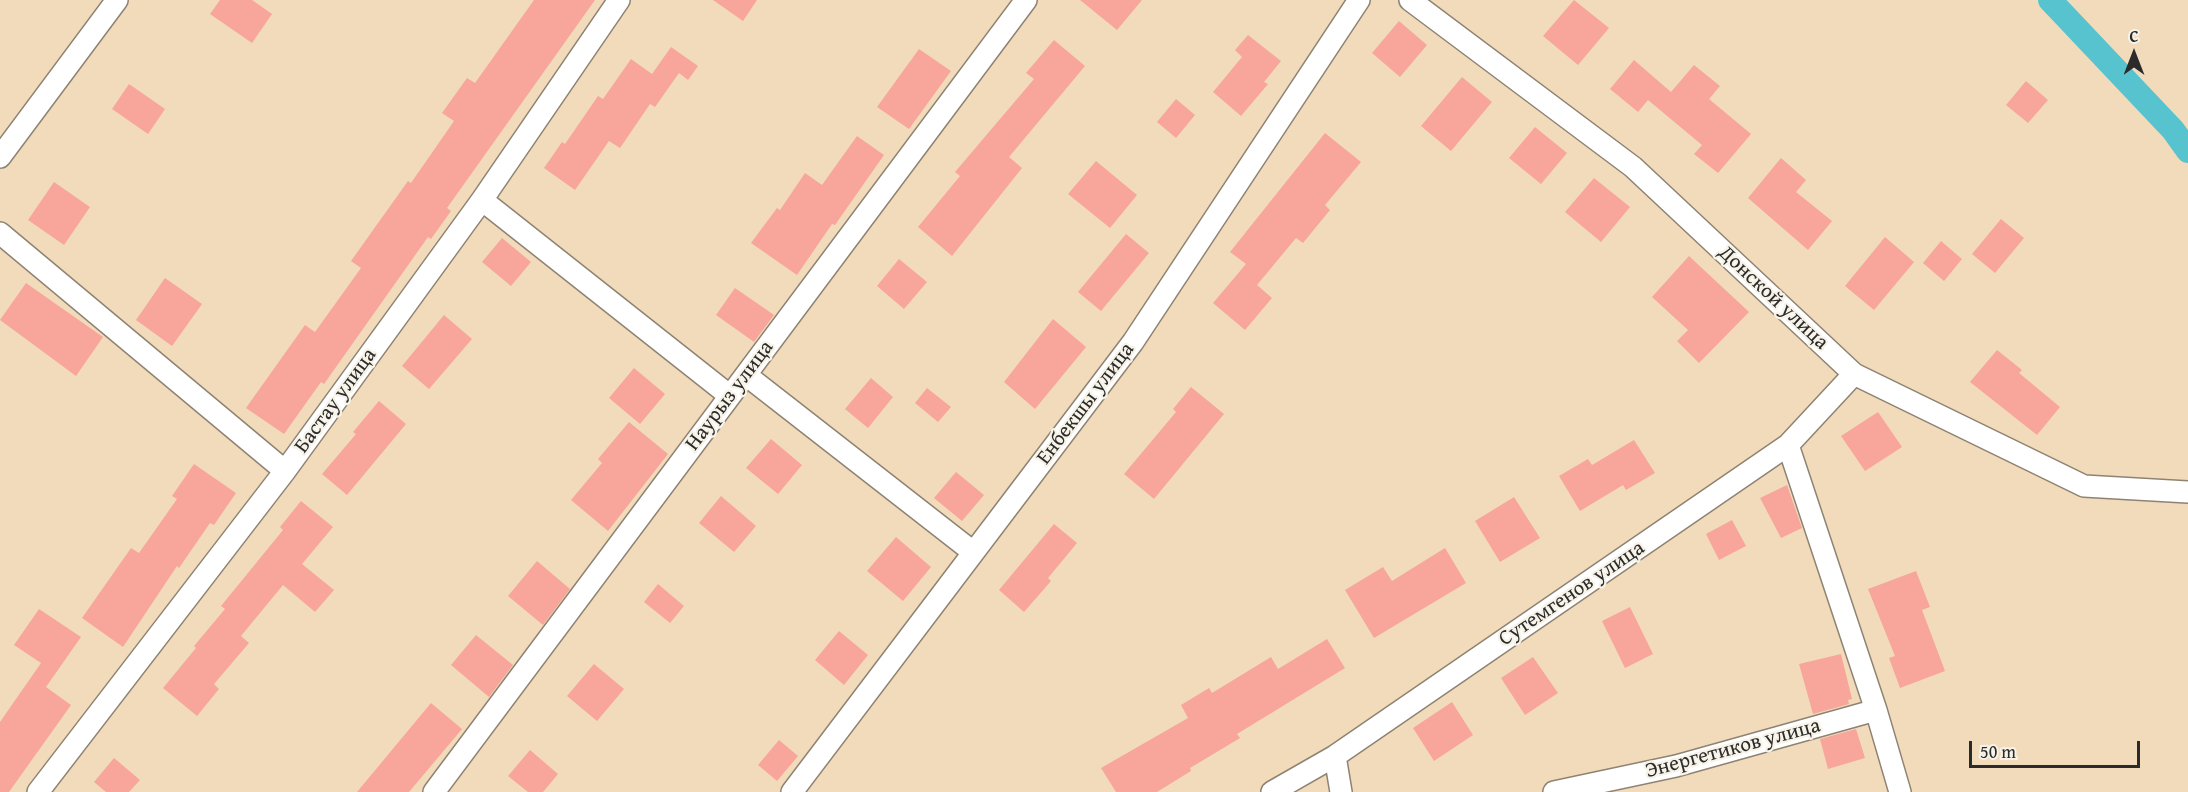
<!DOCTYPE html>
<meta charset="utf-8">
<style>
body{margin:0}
#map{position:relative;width:2188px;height:792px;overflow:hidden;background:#f2dbbb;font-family:"Gentium Book Plus",serif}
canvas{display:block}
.north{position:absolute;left:2104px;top:24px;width:60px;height:60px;-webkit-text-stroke:4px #f7f3e8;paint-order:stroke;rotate:0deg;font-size:16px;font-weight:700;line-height:24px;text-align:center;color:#2b2b2b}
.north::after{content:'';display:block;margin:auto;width:21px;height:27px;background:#2b2b2b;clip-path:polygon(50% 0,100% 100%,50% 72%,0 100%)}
.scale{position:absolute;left:1969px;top:741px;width:171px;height:27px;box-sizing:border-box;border:3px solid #2b2b2b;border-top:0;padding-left:8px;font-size:18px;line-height:21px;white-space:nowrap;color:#2b2b2b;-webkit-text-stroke:4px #f7f3e8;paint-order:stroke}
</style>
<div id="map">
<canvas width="2188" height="792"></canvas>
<div class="north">С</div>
<div class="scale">50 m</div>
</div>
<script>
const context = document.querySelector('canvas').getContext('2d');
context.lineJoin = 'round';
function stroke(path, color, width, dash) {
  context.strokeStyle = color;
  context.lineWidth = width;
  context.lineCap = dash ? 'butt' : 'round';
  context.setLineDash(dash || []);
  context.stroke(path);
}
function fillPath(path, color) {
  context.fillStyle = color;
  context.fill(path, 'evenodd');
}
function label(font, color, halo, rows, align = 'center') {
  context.font = font + ' "Gentium Book Plus",serif';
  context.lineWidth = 4.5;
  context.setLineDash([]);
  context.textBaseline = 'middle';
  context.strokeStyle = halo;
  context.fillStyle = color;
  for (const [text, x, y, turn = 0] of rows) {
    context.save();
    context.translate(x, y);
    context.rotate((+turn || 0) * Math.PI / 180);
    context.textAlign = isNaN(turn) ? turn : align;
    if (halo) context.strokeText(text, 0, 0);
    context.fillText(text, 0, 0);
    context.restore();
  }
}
const canal = new Path2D(`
 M2050,0L2173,130L2188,151`);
const building = new Path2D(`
 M220,0H252L272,14L252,43L210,14Z
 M534,0H595L447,208L451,211L431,239L428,237L324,384L321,382L284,434L246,408L305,325L315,332L361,268L351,261L408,181L411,183L454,121L442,113L467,78L475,83Z
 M713,0H757L743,21Z
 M1080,0H1142L1117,30Z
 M1574,0L1609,28L1578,65L1543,36Z
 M1399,21L1427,45L1400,77L1372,53Z
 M1248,35L1281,61L1264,82L1268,84L1241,116L1213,92L1242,57L1235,50Z
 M1054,40L1085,66L1009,157L1022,168L952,256L918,227L960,176L955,172L1034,79L1026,73Z
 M671,47L698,66L688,80L679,73L655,107L650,104L620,148L609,141L575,190L544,168L562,142L565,144L598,96L603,99L631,59L652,74Z
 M919,49L951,71L909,129L877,107Z
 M1634,60L1671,92L1694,65L1720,86L1709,99L1751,134L1718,173L1694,154L1702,145L1648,100L1638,112L1610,89Z
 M1462,77L1492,102L1451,151L1421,126Z
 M2026,81L2048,100L2028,123L2006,105Z
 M129,84L165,109L148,134L112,109Z
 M1176,99L1195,115L1176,138L1157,122Z
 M1535,127L1567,153L1541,184L1509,158Z
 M1325,133L1361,162L1325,205L1330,210L1303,243L1296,238L1257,285L1272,298L1245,330L1213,303L1246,264L1230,252Z
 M857,136L884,155L835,225L832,224L797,275L751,243L777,208L780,210L805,173L822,185Z
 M1781,158L1806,180L1796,192L1832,221L1808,250L1748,198Z
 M1096,161L1137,195L1110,228L1068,194Z
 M1594,178L1630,207L1601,242L1565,212Z
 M54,182L90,207L64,245L28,220Z
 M2001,219L2024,238L1995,273L1972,254Z
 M1126,234L1149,253L1101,311L1078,292Z
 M1885,237L1914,262L1874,310L1845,286Z
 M502,238L531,262L511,286L482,262Z
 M1941,241L1962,259L1944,281L1923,263Z
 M1689,256L1749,312L1699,363L1677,341L1688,330L1652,297Z
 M899,259L927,282L904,309L877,286Z
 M165,278L202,304L172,346L136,320Z
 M26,283L103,337L76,376L0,320Z
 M735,288L774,315L754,342L716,315Z
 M444,315L472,339L429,389L402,366Z
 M1053,319L1086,347L1035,409L1004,382Z
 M1997,350L2022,370L2019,373L2060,407L2037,435L1970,382Z
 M634,368L665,394L640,424L609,398Z
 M871,378L893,397L868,428L845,409Z
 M1191,387L1224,414L1154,499L1124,474L1176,412L1173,409Z
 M927,388L951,407L938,422L915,403Z
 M379,401L406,424L347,495L322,474L356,434L353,432Z
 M1878,412L1902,447L1865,471L1841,436Z
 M629,422L668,454L608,531L571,500L602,463L598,459Z
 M771,439L802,465L778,494L746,468Z
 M1634,440L1655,473L1626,490L1623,485L1580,511L1559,476L1588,459L1592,465Z
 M194,464L236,493L214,525L210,523L179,568L177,566L123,647L82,618L131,548L139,553L177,499L172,496Z
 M956,472L984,495L962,521L934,498Z
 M1787,485L1802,528L1781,538L1760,498Z
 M721,496L756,526L734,552L699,523Z
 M1514,497L1540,538L1500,562L1475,521Z
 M301,501L333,527L302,564L334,590L315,612L283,585L241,636L249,643L214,684L219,689L197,716L163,688L196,648L194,646L225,609L221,606L283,530L280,527Z
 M1732,520L1746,546L1719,560L1706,534Z
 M1054,524L1077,543L1048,578L1051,581L1024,612L999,590Z
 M896,537L931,567L903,601L867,571Z
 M1445,548L1466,583L1374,638L1345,590L1383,567L1392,581Z
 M537,561L570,589L543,625L508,596Z
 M1916,571L1930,607L1922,610L1945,671L1900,688L1889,658L1895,656L1868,589Z
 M658,584L684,606L670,623L644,602Z
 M1630,607L1653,654L1625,668L1602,621Z
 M39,609L81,637L46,687L71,705L9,792H0V722L41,663L14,645Z
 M839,631L868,655L844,685L815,660Z
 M476,635L513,665L489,697L451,665Z
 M1327,639L1345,668L1237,734L1240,738L1190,768L1191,771L1157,792H1116L1101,768L1188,718L1181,705L1209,688L1212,693L1271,657L1278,669Z
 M1841,654L1852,699L1848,700L1849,704L1813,714L1799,664Z
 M1533,657L1558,693L1525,715L1501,678Z
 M594,664L624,689L597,721L567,696Z
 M1452,702L1473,735L1434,761L1413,728Z
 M431,703L462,729L409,792H357Z
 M1856,729L1865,758L1828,769L1820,739Z
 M779,740L798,756L777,781L758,765Z
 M530,750L558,774L543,792H528L508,776Z
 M114,758L140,780L129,792H106L94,782Z`);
const minor = new Path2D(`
 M1410,0L1633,167L1854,374L2084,486L2188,492
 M0,157L117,0
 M482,200L730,396
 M0,233L285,471
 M746,375L973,552
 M1788,445L1876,710L1900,792
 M1335,756L1341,792
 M38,792L285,471L482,200L619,0
 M434,792L1026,0
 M792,792L1133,342L1359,0
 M1272,792L1335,756L1788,445L1854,374
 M1554,792L1676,766L1876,710`);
const streetNames = [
 ["Донской улица",1773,298,43],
 ["Наурыз улица",730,396,-53],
 ["Бастау улица",336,401,-54],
 ["Енбекшы улица",1086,404,-53],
 ["Сутемгенов улица",1572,594,-34],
 ["Энергетиков улица",1733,749,-15]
];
stroke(canal, '#56c3ce', 24);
fillPath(building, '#f8a59b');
stroke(minor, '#8e8373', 24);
stroke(minor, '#fff', 21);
label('21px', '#2b2b2b', '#f7f3e8', streetNames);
</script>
